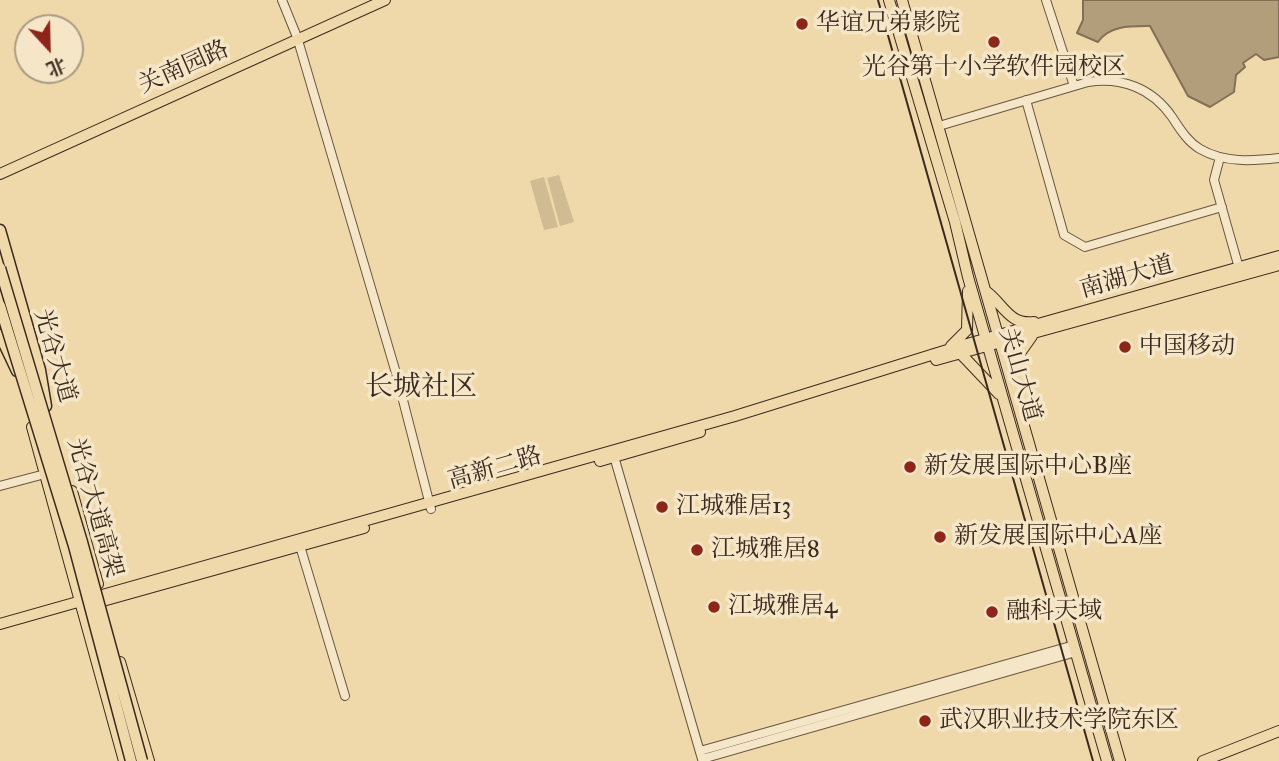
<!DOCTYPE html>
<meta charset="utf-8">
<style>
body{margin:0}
#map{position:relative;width:1279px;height:761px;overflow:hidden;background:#efd9aa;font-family:"IM FELL Great Primer","Noto Serif SC",serif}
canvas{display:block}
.north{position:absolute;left:14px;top:14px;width:70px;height:70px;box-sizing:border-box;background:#f5e6c8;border:2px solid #ab9b84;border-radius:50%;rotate:158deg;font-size:19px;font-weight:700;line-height:28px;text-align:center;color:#3b2a1f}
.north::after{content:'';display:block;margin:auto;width:24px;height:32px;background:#8f2418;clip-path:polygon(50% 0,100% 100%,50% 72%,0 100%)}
</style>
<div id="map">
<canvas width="1279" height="761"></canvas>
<div class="north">北</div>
</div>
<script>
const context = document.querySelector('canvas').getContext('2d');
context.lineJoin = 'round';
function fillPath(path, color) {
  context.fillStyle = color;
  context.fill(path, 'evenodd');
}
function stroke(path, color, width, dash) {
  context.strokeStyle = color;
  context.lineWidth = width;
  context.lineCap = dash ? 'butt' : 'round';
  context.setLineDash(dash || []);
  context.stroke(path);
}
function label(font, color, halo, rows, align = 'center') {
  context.font = font + ' "IM FELL Great Primer","Noto Serif SC",serif';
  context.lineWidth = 7;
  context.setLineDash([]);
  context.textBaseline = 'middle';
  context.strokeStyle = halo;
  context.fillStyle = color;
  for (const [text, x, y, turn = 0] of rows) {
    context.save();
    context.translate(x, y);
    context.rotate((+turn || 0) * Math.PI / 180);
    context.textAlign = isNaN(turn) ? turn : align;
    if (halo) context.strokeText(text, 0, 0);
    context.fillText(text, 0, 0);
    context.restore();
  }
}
const green = new Path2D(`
 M559,175L574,222L560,226L547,178Z
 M544,177L558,227L544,230L530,181Z`);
const water = new Path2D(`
 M1083,0H1279V57L1264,60L1256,54L1243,63L1245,67L1236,75L1234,92L1210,107L1188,96L1150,26C1132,26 1109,25 1098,42L1077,33L1083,20Z`);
const minor = new Path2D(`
 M282,0L297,37L396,373L431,509
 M1046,0L1074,86
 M1026,100L1064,235L1085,247L1222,207
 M939,126L1088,82C1122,77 1152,88 1172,117C1180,129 1187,141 1200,149C1224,163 1253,161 1279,158
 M1220,157L1214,180L1239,268
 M613,453L702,759L1076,652
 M0,486L45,474
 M300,546L345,696
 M700,751L1074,645`);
const major = new Path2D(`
 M889,0L955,222L968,277L1107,761
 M902,0L1120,761
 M0,174L385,0
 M987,292C1004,305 1009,325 1034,322
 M951,346L967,330L968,291
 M961,354L999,394
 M936,360L1279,265
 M1018,393L1020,353L1032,336
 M32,427L124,761
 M600,461L700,432
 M72,491L98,584
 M92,604L364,528
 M0,624L735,416L960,346L1279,256
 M120,662L149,761
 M1203,761L1279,731`);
const highway = new Path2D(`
 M0,230L40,370L46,406
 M0,335L17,371`);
const tram = new Path2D(`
 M878,0L1093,761`);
const highwayBridge = new Path2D(`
 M0,268L82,542L142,761
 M0,306L74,546L131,761`);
const markers = [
 [802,24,7,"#8f2418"],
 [994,42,7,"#8f2418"],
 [1125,347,7,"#8f2418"],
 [910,467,7,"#8f2418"],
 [662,507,7,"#8f2418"],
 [940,537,7,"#8f2418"],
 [697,550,7,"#8f2418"],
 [714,607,7,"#8f2418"],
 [992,612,7,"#8f2418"],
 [925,721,7,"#8f2418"]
];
const poiNames = [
 ["华谊兄弟影院",816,24],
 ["光谷第十小学软件园校区",994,68,"center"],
 ["中国移动",1139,347],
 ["新发展国际中心B座",924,467],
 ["江城雅居13",676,507],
 ["新发展国际中心A座",954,537],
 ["江城雅居8",711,550],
 ["江城雅居4",728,607],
 ["融科天域",1006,612],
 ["武汉职业技术学院东区",939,721]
];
const streetNames = [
 ["关南园路",184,68,-24],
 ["南湖大道",1127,278,-16],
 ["光谷大道",54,356,74],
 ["关山大道",1019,375,74],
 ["高新二路",495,469,-16],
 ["光谷大道高架",94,508,74]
];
const quarterNames = [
 ["长城社区",421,388]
];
fillPath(green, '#d0bb92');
fillPath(water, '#b29e7b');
stroke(water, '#827056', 2);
stroke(minor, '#685642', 10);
stroke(major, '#3b2a1f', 12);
stroke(highway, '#3b2a1f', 13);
stroke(minor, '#f5e6c8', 8);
stroke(major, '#efd9aa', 10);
stroke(highway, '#efd9aa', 10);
stroke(tram, '#3b2a1f', 2);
stroke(highwayBridge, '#3b2a1f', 13, []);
stroke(highwayBridge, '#efd9aa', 10);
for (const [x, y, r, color] of markers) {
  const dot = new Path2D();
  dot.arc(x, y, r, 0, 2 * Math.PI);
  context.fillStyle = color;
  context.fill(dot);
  stroke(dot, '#f5e6c8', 2.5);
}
label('24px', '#3b2a1f', '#f5e6c8', poiNames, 'left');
label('24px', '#3b2a1f', '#f5e6c8', streetNames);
label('28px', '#3b2a1f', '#f5e6c8', quarterNames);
</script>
